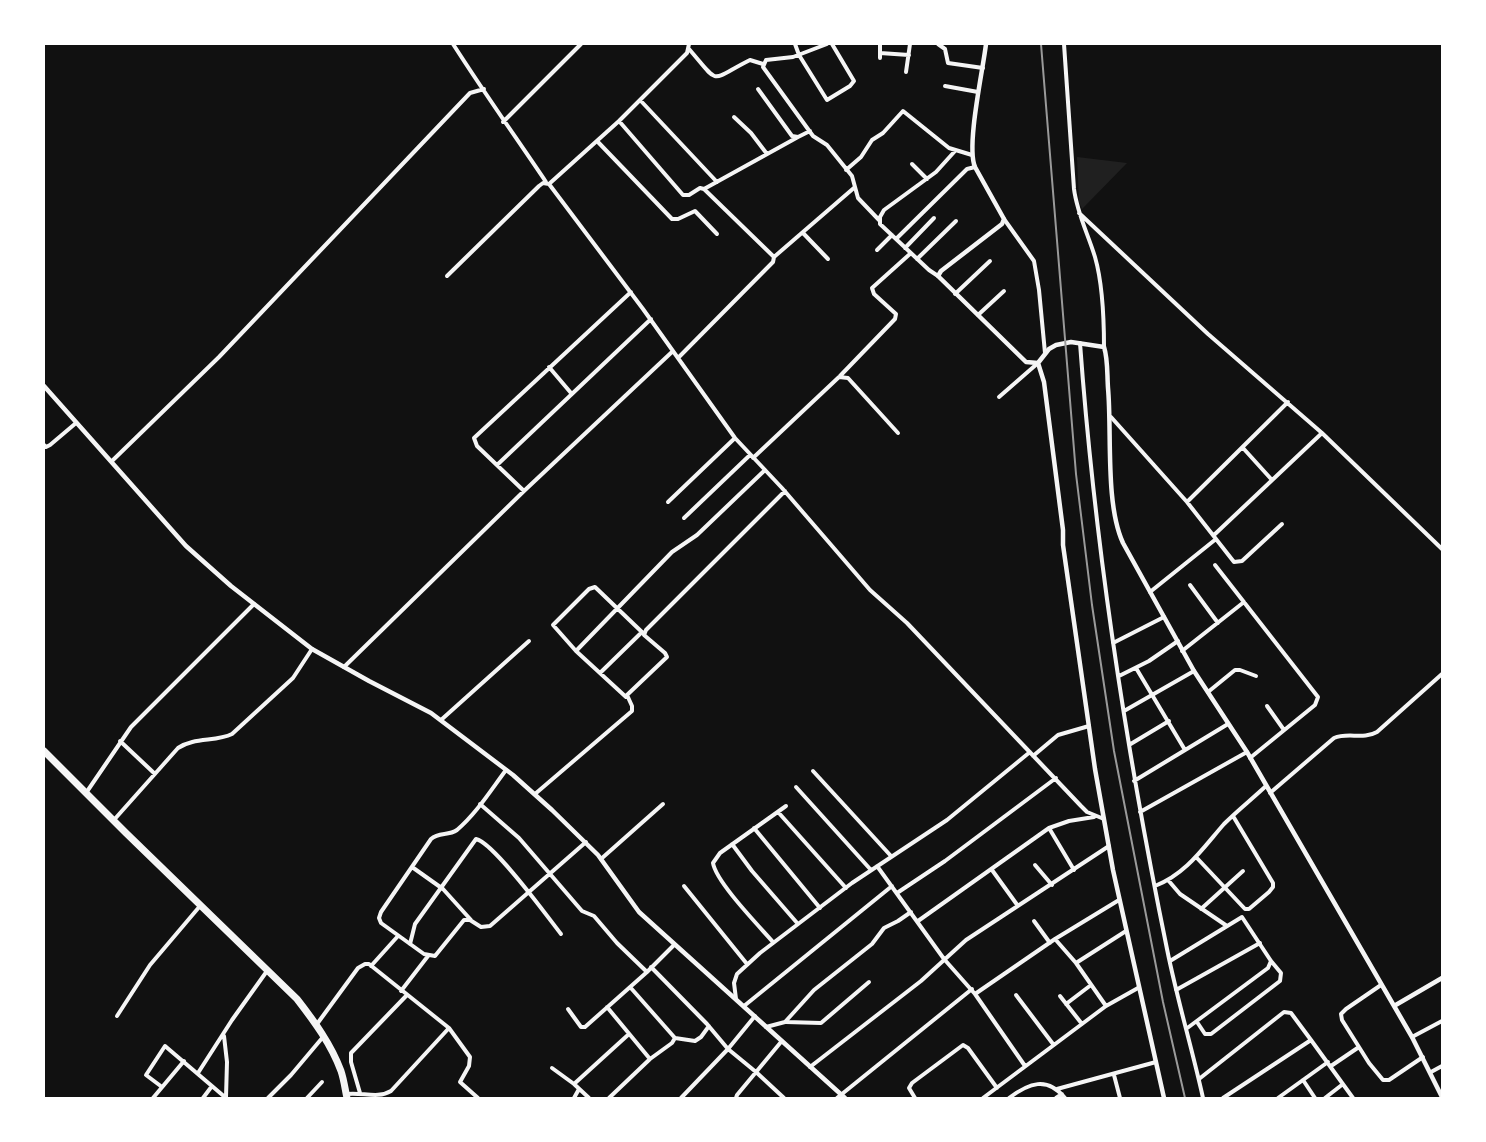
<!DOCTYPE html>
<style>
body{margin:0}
#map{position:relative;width:1486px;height:1142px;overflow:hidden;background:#111;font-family:Poppins,sans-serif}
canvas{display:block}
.frame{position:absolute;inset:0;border:45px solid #fff;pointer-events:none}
</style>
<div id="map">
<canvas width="1486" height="1142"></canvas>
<div class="frame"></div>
</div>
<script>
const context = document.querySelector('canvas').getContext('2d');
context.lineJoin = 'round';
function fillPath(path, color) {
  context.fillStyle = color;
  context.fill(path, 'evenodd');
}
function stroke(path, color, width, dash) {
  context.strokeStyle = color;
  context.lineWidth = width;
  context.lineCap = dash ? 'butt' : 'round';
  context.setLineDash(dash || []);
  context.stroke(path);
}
const green = new Path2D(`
 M1077,157L1127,163L1082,209L1079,202Z`);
const minor = new Path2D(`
 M453,44C483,91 515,136 546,182
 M795,44L799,55L827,100L850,86L854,81L832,44
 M827,44L793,57L766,60L763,67L813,136L827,145L852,176L858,198L879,220
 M880,44V58
 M938,44L945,49L948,63L983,68
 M1064,44L1074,189C1077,213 1088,234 1095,257C1103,285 1104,317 1104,347
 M689,49C721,86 708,81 750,60L763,64
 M880,53L909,55
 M906,72L910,44
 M945,86L978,92
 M758,89L792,136L798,137L810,131
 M640,100L717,182
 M734,117L751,133L767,154
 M619,121L683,195H689L700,188L704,189L774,257L773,262L678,358
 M503,122L581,44
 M597,141L672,219H678L695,211L717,234
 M912,164L927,179
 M846,170L861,157L872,140L883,133L903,111L949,148L972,155
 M549,184L619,121L687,53L689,44
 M704,189L798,137
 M1079,213L1208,334L1322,433L1442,549
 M1004,219L1034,261L1039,290L1045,353
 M803,233L828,259
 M896,239L967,169L975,167
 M905,248L934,218
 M877,250L892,235
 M774,257L855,187
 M917,259L956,221
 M447,276L539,186L543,183L549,184L643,309L735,438L782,488L870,590L907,623L1081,806L1087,812L1104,819
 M938,276L929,270L880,224V217L884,210L936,172L955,151
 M955,294L990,261
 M978,315L1004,291
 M1080,343C1095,547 1126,749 1167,949C1177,999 1192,1048 1203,1098
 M549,367L571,393
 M840,376L895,319L896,314L874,294L872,288L911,253
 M999,397L1038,363
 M1111,417L1187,502L1234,562L1242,561L1282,524
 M44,445L46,447L50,445L76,423
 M1243,448L1272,480
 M753,458L839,377L848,378L898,433
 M112,461L219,357L470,93L484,89
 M497,465L651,319
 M524,491L477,446L474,438L631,292
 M668,502L735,438
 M1187,502L1288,402
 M684,518L750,455
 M1214,535L1322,433
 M1215,565L1318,697L1315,705L1250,758
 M1190,585L1218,623
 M1150,592L1216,539
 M1113,643L1164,617
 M576,651L672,552L697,535L765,470
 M1182,651L1244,602
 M344,667L524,491L673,351
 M1136,668L1185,750
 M600,673L642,632
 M1119,676L1149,661L1178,641
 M1208,692L1235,670H1240L1256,676
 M626,697L576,651L553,625L589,589L595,587L644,634
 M1267,706L1284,730
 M1124,711L1194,671
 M441,720L529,641
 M120,741L155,774
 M1129,745L1169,721
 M1033,756L1058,735L1089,726
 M506,770C491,790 476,814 457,830C448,836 439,832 431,839L381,912L379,918L381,923L424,954L435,956L464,920H470L481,927L490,926L586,842
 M813,771L891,856
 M1134,781L1228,724
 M796,787L871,870
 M86,793L131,727L254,604
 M1270,793L1334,738C1348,732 1363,740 1377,732L1442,674
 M535,794L632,711V706L627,695L667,657L665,653L644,635L646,630L785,491
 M480,804L519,838L582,911L594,916L617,943L647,972
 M778,812L846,888
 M1140,812L1247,752
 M113,821L178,748C194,737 216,742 232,734L293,678L312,649
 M754,828L820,908
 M1049,828L1074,870
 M732,844L752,871L798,924
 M1196,857L1245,909H1249L1269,892L1273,887V883L1233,816
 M601,859L663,804
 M1035,865L1052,885
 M877,866L944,959L975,994L1025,1066
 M412,867L443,889L471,920
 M992,870L1018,906
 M1168,880L1180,894L1227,926
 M684,886L747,964
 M1155,886C1186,874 1203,848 1224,824C1237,811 1252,799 1266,786
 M897,893L945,861L1056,778
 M1201,909L1243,871
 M918,921L1049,828L1069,821L1094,817
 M1034,921L1050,943
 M1055,939L1076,963L1106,1006
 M773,942C759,926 716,882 713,863L720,853L786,806
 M410,944L415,924L476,839C494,843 547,916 561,934
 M1170,961L1242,917L1271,961L1281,973L1280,981L1211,1034H1205L1197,1022
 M1076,963L1126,931
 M371,966L398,936
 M651,967L707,1024L728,1049L756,1072L784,1098
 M1381,985L1346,1009L1341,1014L1342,1020L1369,1063L1383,1080H1389L1423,1057
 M1176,990L1260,943
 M401,991L428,956
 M975,994L1055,939L1119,900
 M1016,995L1053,1044
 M1060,996L1082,1024
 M736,999L734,983L737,974L760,953L852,883L947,820L1030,752
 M1066,1004L1091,985
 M744,1006L892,886
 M607,1007L650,1059
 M568,1009L581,1027H585L647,972L674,945
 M117,1016L150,965L200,906
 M786,1022L821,1023L869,982
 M317,1024L358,968L365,964H369L449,1028L470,1057L469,1066L460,1082L478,1098
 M766,1027L785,1022L814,990L872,944L884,928L898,921L911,912
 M1186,1029L1268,968L1271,961
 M224,1036L227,1062L226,1097
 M1412,1037L1442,1021
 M675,1038L695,1041L701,1037L709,1026
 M1331,1066L1359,1047
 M810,1067L921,981L966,940L1109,846
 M552,1068L574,1084L589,1098
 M1431,1072L1442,1066
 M198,1073L232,1020L267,971
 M1114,1075L1120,1098
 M1199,1079L1284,1012L1291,1013L1311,1040
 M1303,1080L1315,1098
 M574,1084L629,1034
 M162,1087L146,1075L165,1046L226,1098
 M1057,1089L1156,1062
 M360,1093L351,1062V1053L407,995
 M347,1094C362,1092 378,1099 391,1091L449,1028
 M153,1098L184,1061
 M203,1098L212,1086
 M268,1098L291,1075L323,1037
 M307,1098L322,1082
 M574,1098L579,1089
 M609,1098L650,1059L672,1043L675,1038L630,987
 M681,1098L728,1049L755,1016
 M736,1098L737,1095L781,1042
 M837,1098L972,989
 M915,1098L909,1088L912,1083L963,1045L968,1048L997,1088
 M983,1098L1106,1006L1138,988
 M1009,1098C1029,1083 1047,1076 1065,1098
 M1056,1098L1062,1094
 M1223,1098L1311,1040L1353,1098
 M1278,1098L1328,1062
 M1325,1098L1343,1084`);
const tertiary = new Path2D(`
 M986,44C983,70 966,146 975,167L1004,219L1002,224L941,271L938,276L1026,362L1038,363L1049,349L1056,345L1071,342L1104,347C1108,359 1107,374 1108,388C1112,432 1105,504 1123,543L1194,671L1247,752L1412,1037L1442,1097
 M1038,363L1044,382L1063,530V545L1095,769L1113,870L1164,1098
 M44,386L186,546L231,586L312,649L369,681L431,713L513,775L552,810L598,855L639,912L845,1098
 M1394,1006L1442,978`);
const trunk = new Path2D(`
 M44,751L126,833L297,999C314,1021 331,1044 341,1071C344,1080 345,1089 347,1098`);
const rail = new Path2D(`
 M1041,44L1076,474L1092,605L1114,751L1163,1002L1185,1098`);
fillPath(green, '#202020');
stroke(minor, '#f5f5f5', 4);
stroke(tertiary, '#f5f5f5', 4.5);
stroke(trunk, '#f5f5f5', 7);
stroke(rail, '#9a9a9a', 2);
</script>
